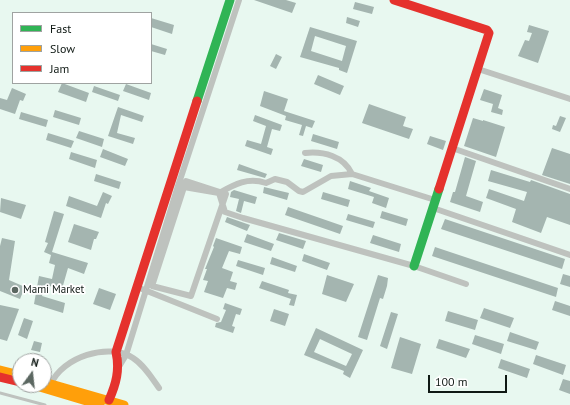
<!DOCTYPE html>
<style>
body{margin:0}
#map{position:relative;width:570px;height:405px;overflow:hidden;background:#e8f8f0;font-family:"PT Sans",sans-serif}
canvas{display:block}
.legend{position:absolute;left:12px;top:12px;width:140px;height:72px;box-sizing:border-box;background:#fff;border:1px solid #9fa3a1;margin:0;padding:5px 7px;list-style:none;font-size:12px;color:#0f1914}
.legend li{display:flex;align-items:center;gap:8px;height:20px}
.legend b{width:20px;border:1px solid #9fa3a1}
.north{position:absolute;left:12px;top:353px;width:40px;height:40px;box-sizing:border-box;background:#fff;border:1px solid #9fa3a1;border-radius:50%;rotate:15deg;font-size:11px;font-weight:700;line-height:16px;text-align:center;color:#0f1914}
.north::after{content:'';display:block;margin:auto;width:14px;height:18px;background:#5b6761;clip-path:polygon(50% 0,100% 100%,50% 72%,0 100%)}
.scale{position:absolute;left:428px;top:375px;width:79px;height:18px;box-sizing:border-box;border:2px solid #0f1914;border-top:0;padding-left:5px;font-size:12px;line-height:14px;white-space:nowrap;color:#0f1914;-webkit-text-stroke:3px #fff;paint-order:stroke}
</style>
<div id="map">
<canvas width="570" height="405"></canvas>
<ul class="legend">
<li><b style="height:5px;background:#30b455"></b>Fast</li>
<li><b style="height:5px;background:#ff9f0a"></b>Slow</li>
<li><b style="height:5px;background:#e5322d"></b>Jam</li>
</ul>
<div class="north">N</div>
<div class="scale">100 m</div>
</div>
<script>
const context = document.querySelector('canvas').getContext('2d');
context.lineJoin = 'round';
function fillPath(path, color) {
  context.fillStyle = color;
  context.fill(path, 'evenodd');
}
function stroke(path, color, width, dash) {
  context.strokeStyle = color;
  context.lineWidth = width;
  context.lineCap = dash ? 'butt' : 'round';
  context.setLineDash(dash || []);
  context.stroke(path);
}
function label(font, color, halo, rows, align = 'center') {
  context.font = font + ' "PT Sans",sans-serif';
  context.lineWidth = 3.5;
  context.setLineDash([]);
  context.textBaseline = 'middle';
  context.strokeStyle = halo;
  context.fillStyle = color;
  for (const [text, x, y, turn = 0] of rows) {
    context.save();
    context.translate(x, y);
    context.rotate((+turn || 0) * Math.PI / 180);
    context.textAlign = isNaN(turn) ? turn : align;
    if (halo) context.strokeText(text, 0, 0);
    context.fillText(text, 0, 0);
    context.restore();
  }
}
const building = new Path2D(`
 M254,0H286L296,3L292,13Z
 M355,2L374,7L372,14L353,9Z
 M347,17L360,21L358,27L346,23Z
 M151,18L174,25L172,34L151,27Z
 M529,25L549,31L538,63L518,56L525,40L529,41L532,33L527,32Z
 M310,27L357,41L347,73L339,70V68L300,57ZM315,36L346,46L342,61L311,51Z
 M151,44L167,49L165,55L151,51Z
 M276,54L282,57L276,69L270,66Z
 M318,75L344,86L340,95L314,84Z
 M62,83L89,93L86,102L58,92Z
 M126,84L151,93L149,100L123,91Z
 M94,86L120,95L118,101L92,92Z
 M12,88L26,94L23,101L20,100L15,114L0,109V98L7,100Z
 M484,89L502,95L498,108L503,110L502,115L491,112L493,104L480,100Z
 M264,91L288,99L284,111L315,121L312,128L306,126L303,136L299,135L302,125L285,120L286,116L260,106Z
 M369,104L406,117L403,126L413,129L409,139L362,123Z
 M118,107L144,116L142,122L121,115L117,133L135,138L133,144L108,136Z
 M55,110L81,118L79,125L53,117Z
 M21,112L48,120L46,127L19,119Z
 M255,115L282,125L280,131L272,129L267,147L273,149L271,155L245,146L247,140L261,144L266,126L253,121Z
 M560,116L566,118L560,132L552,129L553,125L556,126Z
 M473,118L483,121V120L505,127L496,157L464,146Z
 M79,131L104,139L102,147L76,138Z
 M48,133L74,141L71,148L46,140Z
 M313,134L339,142L337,149L311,141Z
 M430,136L446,141L443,150L427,144Z
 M552,148L570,154V184L542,175Z
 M103,149L128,159L125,166L100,157Z
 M71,152L97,160L95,168L69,159Z
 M465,157L476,161L466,196L483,202L480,212L450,202L453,192H455Z
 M304,159L323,165L321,172L301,166Z
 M239,164L267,174L265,178L237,170Z
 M491,170L530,182L531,180L570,194V225L547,217L541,233L512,222L516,209L486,198L489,189L524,201L527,192L488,181Z
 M96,174L121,182L119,189L94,181Z
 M350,181L371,188L369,191L389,198L386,208L372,203L374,197L348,189Z
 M264,187L289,193L287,200L263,193Z
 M234,190L257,197L255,204L244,201L241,213L236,211L239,199L230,197L231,192Z
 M103,192L112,196L108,204L106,203L101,218L66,206L69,196L97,206Z
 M323,192L350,200L348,207L321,199Z
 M1,198L26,205L21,219L0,212Z
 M288,207L343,226L340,234L285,215Z
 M54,211L64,214L52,252L88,263L84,274L68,268L62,289L45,285L42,296L65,303L63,313L34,304L39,276L52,279L55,265L49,263L51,255L44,252L48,243L45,242Z
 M382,211L408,219L406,226L380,218Z
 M348,214L375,222L373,228L346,220Z
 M227,217L250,225L247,231L225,222Z
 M445,219L565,259L562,269L441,229Z
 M74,224L99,232L96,239H94L91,250L68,242Z
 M279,233L306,241L303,249L276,240Z
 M247,234L274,244L271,251L244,242Z
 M373,235L401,244L399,252L370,243Z
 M2,238L15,241L9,280L25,287L20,299L0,291V246Z
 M216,238L242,247L240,254L229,251L222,268L233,272L230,281L237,283L235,290L227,288L223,298L204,292L208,281L203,280L207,269H205L214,247L213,246Z
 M435,247L558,288L556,297L432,256Z
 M304,254L330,263L327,270L302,261Z
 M272,257L297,266L295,272L270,264Z
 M238,260L265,268L263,275L236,266Z
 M563,274L570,276V287L560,284Z
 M327,275L354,284L346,302L322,294Z
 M378,275L388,278L387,286L383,299L380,298L367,340L358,337Z
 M262,281L289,290L288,293L297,295L294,306L289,305L291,299L259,288Z
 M99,288L116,294L110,310L93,304Z
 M555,301L570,306V316L552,310Z
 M225,303L242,309L240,315L236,314L232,326L235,327L233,333L215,327L216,323L221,322L226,310L223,309Z
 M0,305L19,309L7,341L0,339Z
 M484,308L514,318L510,328L480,318Z
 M274,309L289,314L285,326L270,321Z
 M448,311L478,320L475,330L445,321Z
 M391,312L398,314L387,349L380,346Z
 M24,318L33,321L27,339L18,335Z
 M316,328L363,350L350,378L343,374L344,371L304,355ZM320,339L352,354L346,366L314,352Z
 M510,332L539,342L536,350L507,341Z
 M475,335L504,344L501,354L472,344Z
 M400,337L421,344L412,374L391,368Z
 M439,339L470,349L466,358L436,348Z
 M34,341L42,343L40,352L31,350Z
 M536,355L566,365L563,375L533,364Z
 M501,359L530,369L527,378L498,368Z
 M563,379L570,381V394L559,390Z`);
const lane = new Path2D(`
 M0,393L45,405`);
const street = new Path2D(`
 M478,69L570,99
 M452,148L570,189
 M305,153C323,151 344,156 352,174
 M186,181L226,194L191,296L152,286Z
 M178,186L219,193L225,212L243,218L414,266L466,284
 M219,193C235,184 248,177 266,183L275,179L287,182L299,191L303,192L331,176L352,174L435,200
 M433,208L570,255
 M142,289L217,319
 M120,365L126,355L178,186L239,0
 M51,384C62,357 109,342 133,358C144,365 152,378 159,388`);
const fast = new Path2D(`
 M197,101L230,0
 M414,266L439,189`);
const slow = new Path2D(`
 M0,370L20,375
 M44,382L124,405
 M33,385L100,405`);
const jam = new Path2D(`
 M394,0L487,30L489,33L439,189
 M0,377L20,382
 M109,400C116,384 120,370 116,352L197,101`);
const markers = [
 [15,290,4,"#5b6761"]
];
const poiNames = [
 ["Mami Market",23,290]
];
fillPath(building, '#a4b5b0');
stroke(lane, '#bec2be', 3);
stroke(street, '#bec2be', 6);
stroke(fast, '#30b455', 9);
stroke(slow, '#ff9f0a', 9);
stroke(jam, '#e5322d', 9);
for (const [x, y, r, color] of markers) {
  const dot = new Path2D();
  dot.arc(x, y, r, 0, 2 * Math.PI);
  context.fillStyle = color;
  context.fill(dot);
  stroke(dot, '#fff', 1.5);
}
label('11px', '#0f1914', '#fff', poiNames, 'left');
</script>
